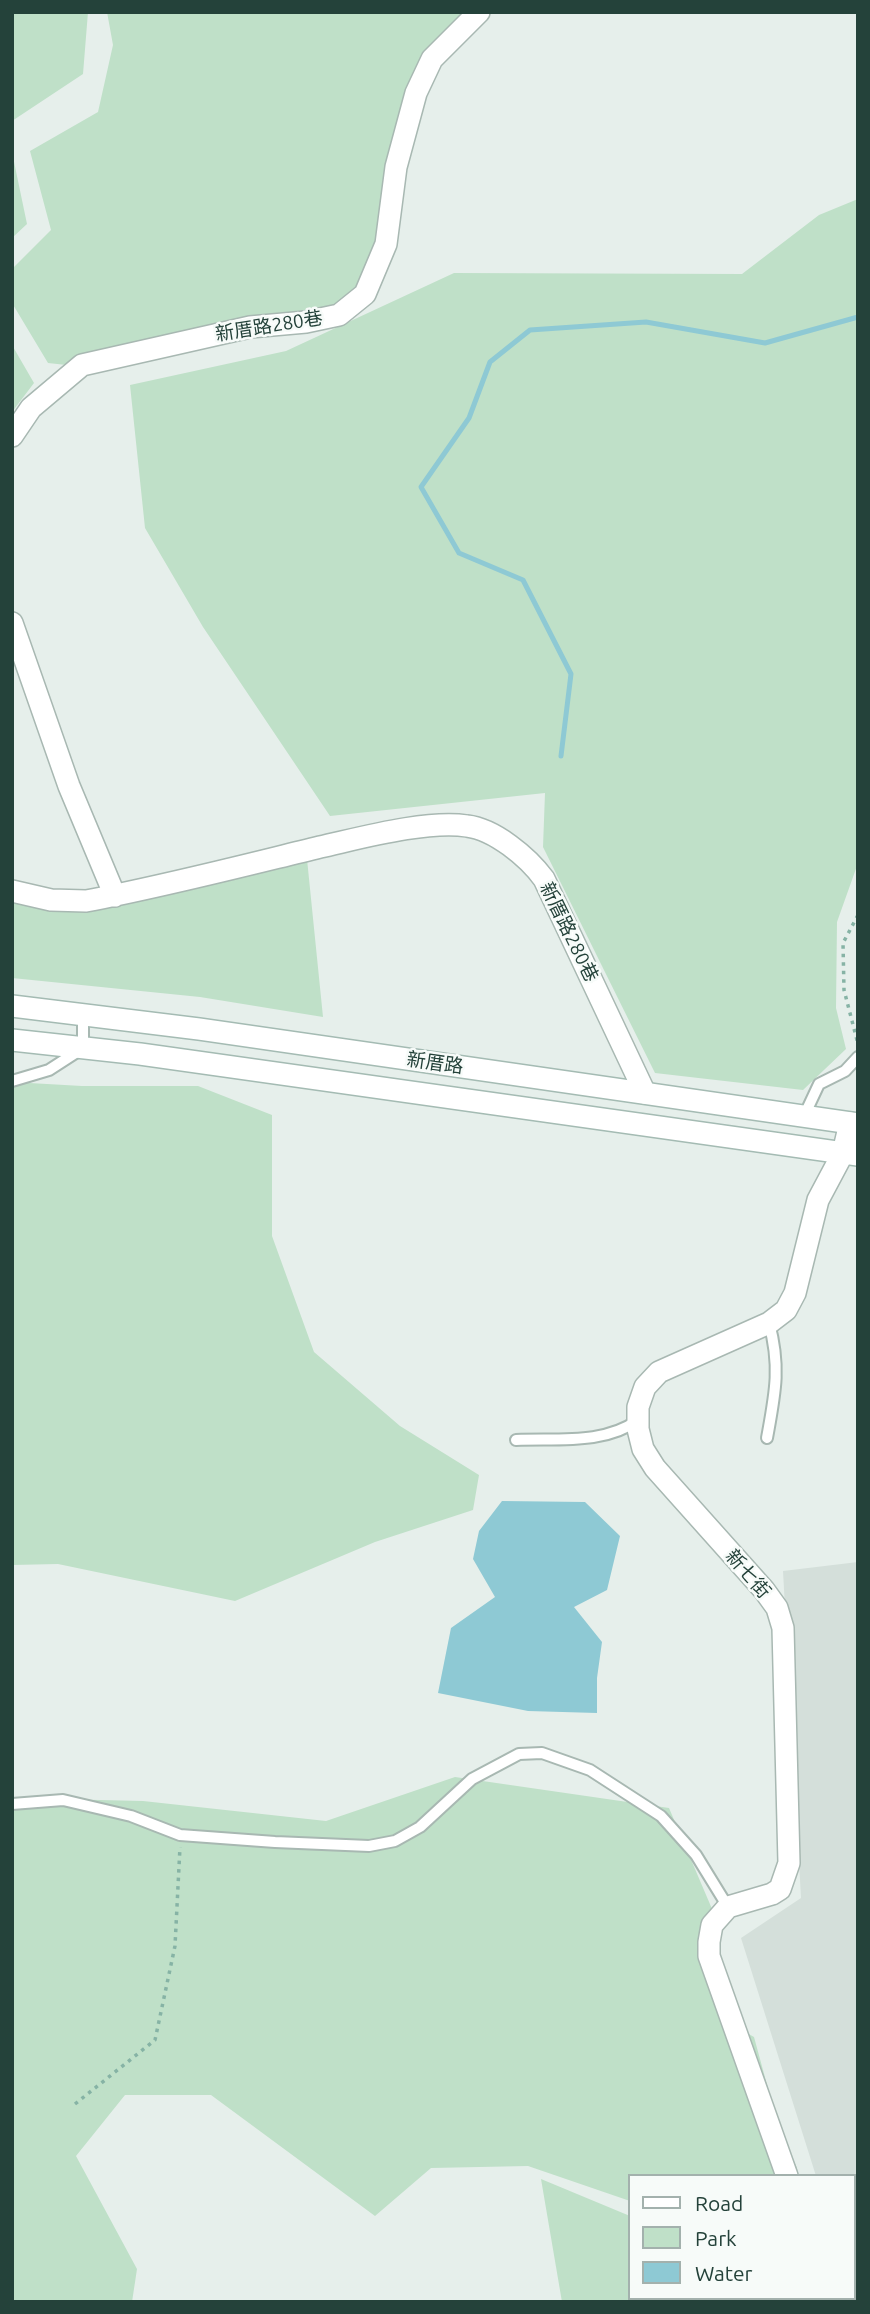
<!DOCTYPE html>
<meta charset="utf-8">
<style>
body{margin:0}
#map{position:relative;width:870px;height:2314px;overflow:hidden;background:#e6efeb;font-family:Ubuntu,sans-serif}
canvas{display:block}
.frame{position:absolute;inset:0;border:14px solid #24423a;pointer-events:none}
.legend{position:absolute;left:628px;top:2174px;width:228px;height:126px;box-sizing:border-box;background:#f7fbf9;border:2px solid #a3b1ad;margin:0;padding:9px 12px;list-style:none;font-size:21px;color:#24423a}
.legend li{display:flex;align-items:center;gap:14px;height:35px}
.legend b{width:35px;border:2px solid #a3b1ad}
</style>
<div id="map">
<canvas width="870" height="2314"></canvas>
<div class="frame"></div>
<ul class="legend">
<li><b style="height:9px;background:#fff"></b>Road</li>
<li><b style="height:19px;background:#bfe0c8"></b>Park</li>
<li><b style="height:19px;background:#8ec9d4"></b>Water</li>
</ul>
</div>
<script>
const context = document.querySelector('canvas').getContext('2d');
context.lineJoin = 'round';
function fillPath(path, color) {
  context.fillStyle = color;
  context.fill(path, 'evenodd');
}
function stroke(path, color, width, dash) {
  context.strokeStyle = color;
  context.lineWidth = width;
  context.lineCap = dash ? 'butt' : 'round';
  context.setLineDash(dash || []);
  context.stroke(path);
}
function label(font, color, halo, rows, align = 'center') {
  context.font = font + ' Ubuntu,"Noto Sans TC",sans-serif';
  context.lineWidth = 5;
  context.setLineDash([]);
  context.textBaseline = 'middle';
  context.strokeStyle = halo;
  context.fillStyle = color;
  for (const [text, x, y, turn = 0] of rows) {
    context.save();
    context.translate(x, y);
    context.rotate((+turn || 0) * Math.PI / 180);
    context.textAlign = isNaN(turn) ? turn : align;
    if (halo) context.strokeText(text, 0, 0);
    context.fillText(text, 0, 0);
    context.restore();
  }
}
const built = new Path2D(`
 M858,1562V2184H854V2176H816L741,1938L801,1898L783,1571Z`);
const green = new Path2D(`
 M12,12H88L83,74L12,121Z
 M107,12H472L430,57L386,244L365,294L306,322L76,366L48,363L12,303V269L51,230L30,151L98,112L113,45Z
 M12,152L27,224L12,238Z
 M858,199V863L837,922L836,1008L846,1049L803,1090L655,1073L543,847L545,793L330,816L203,627L145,528L130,385L286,351L454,273L742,274L819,215Z
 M12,345L34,383L12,412Z
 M307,859L323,1017L200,997L12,978V892L94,904Z
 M12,1082L82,1086H198L272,1115V1236L314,1352L400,1426L479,1475L473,1510L375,1542L235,1601L58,1564L12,1565Z
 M455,1777L669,1808L718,1923L724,2020L754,2037L778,2125L797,2168L798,2176H630V2201L528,2166L431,2168L375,2216L211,2095H125L76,2156L137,2269L132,2302H12V1798L143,1801L326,1821Z
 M541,2179L630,2216V2298H724L720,2302H562Z`);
const water = new Path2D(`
 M502,1501L585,1502L620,1536L607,1590L574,1607L602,1642L597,1678V1713L528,1711L438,1693L451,1628L495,1597L473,1559L479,1531Z`);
const stream = new Path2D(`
 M561,756L571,674L523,580L459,553L421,487L469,418L490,362L530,330L646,322L765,343L858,317`);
const path = new Path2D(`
 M858,915L843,943L844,990L858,1044
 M75,2104L155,2040L175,1946L180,1847`);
const lane = new Path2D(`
 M12,1081L49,1070L83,1048V1015
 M804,1116L819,1084L845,1071L858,1057
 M767,1438C775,1394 781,1367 769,1323
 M516,1440C556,1438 604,1445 638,1420
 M12,1804L63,1800L131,1816L180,1835L275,1842L369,1846L395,1841L420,1827L472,1779L519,1754L542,1753L590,1770L661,1816L696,1855L728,1907`);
const street = new Path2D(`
 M12,436L31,408L82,365L250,327L306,322L339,315L365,294L386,244L396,167L416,93L432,59L479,12
 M12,623L69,786L115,896
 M12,891L51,900L86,901C165,886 242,866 320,847C361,838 426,820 467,826C494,829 528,857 544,879L645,1093
 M787,2176L709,1956V1942L712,1925L728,1907L772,1894L780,1889L789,1863L783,1628L777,1608L764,1590L655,1468L643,1449L638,1429V1407L645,1387L659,1372L769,1323L786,1310L795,1293L818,1200L843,1153L850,1123
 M854,2214L858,2213
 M759,2302L761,2298`);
const secondary = new Path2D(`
 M12,1006L199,1029L858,1124
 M12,1040L140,1054L858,1155`);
const streetNames = [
 ["新厝路280巷",269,326,-9],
 ["新厝路280巷",569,932,64],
 ["新厝路",435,1063,8],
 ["新七街",748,1574,49]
];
fillPath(built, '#d4dfda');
fillPath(green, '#bfe0c8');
fillPath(water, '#8ec9d4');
stroke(stream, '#8ec9d4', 5);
stroke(lane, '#a8b8b2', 14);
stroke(street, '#a8b8b2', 24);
stroke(secondary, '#a4bbb3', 24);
stroke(path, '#86b3a5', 3.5, [3.5, 5]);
stroke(lane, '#fff', 10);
stroke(street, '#fff', 21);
stroke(secondary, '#fff', 21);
label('19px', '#24423a', '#f7fbf9', streetNames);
</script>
